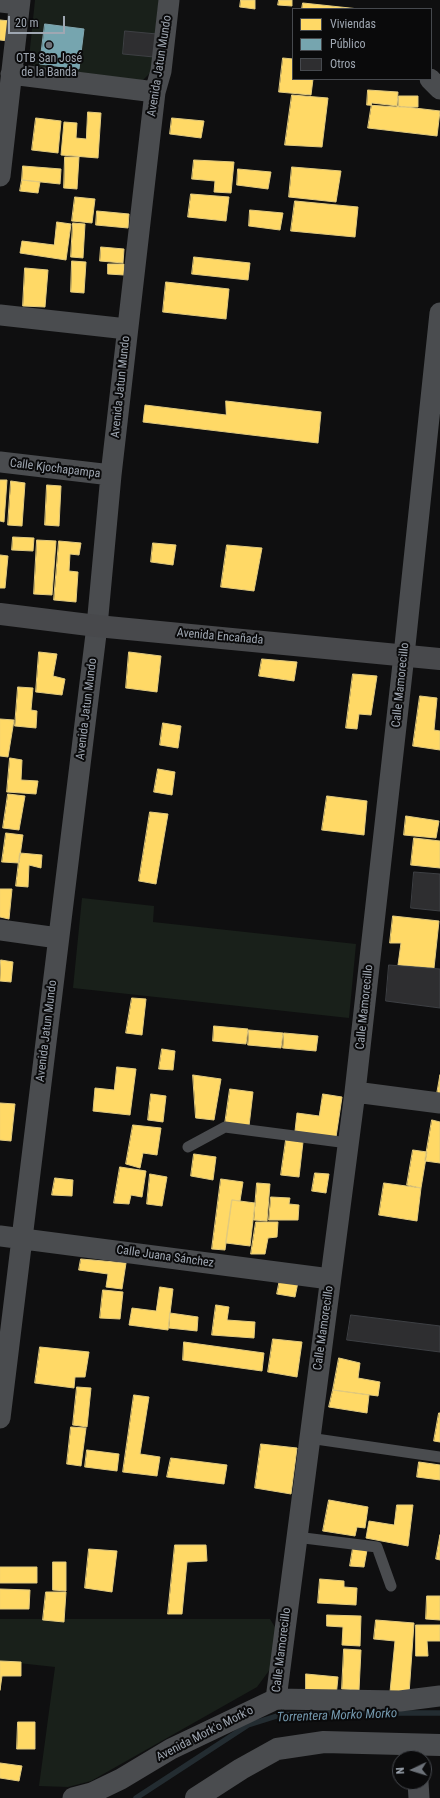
<!DOCTYPE html>
<meta charset="utf-8">
<style>
body{margin:0}
#map{position:relative;width:440px;height:1798px;overflow:hidden;background:#0f0f10;font-family:"Roboto Condensed",sans-serif}
canvas{display:block}
.legend{position:absolute;left:292px;top:8px;width:140px;height:72px;box-sizing:border-box;background:#0a0a0b;border:1px solid #46494e;margin:0;padding:5px 7px;list-style:none;font-size:12px;color:#9fa7b2}
.legend li{display:flex;align-items:center;gap:8px;height:20px}
.legend b{width:20px;border:1px solid #46494e}
.north{position:absolute;left:392px;top:1750px;width:40px;height:40px;box-sizing:border-box;background:#0a0a0b;border:1px solid #46494e;border-radius:50%;rotate:266deg;font-size:11px;font-weight:700;line-height:16px;text-align:center;color:#9fa7b2}
.north::after{content:'';display:block;margin:auto;width:14px;height:18px;background:#6d7279;clip-path:polygon(50% 0,100% 100%,50% 72%,0 100%)}
.scale{position:absolute;left:8px;top:16px;width:57px;height:18px;box-sizing:border-box;border:2px solid #9fa7b2;border-top:0;padding-left:5px;font-size:12px;line-height:14px;white-space:nowrap;color:#9fa7b2;-webkit-text-stroke:3px #0a0a0b;paint-order:stroke}
</style>
<div id="map">
<canvas width="440" height="1798"></canvas>
<ul class="legend">
<li><b style="height:11px;background:#ffd966"></b>Viviendas</li>
<li><b style="height:11px;background:#76a5af"></b>Público</li>
<li><b style="height:11px;background:#2e2e30"></b>Otros</li>
</ul>
<div class="north">N</div>
<div class="scale">20 m</div>
</div>
<script>
const context = document.querySelector('canvas').getContext('2d');
context.lineJoin = 'round';
function fillPath(path, color) {
  context.fillStyle = color;
  context.fill(path, 'evenodd');
}
function stroke(path, color, width, dash) {
  context.strokeStyle = color;
  context.lineWidth = width;
  context.lineCap = dash ? 'butt' : 'round';
  context.setLineDash(dash || []);
  context.stroke(path);
}
function label(font, color, halo, rows, align = 'center') {
  context.font = font + ' "Roboto Condensed",sans-serif';
  context.lineWidth = 4;
  context.setLineDash([]);
  context.textBaseline = 'middle';
  context.strokeStyle = halo;
  context.fillStyle = color;
  for (const [text, x, y, turn = 0] of rows) {
    context.save();
    context.translate(x, y);
    context.rotate((+turn || 0) * Math.PI / 180);
    context.textAlign = isNaN(turn) ? turn : align;
    if (halo) context.strokeText(text, 0, 0);
    context.fillText(text, 0, 0);
    context.restore();
  }
}
const green = new Path2D(`
 M35,0H159L151,72L141,82L36,69L29,58Z
 M82,898L154,906L153,922L356,944L349,1018L73,988Z
 M0,1619H270L278,1632L271,1668L257,1687L91,1781L68,1787L39,1786L55,1667L0,1661Z`);
const homes = new Path2D(`
 M241,0H255V9L240,7Z
 M279,0H292V6L278,5Z
 M303,3L359,9H302Z
 M0,20L10,21L8,41L0,40Z
 M283,58L293,59V79H313L311,95L279,92Z
 M368,90L398,92L397,107L367,105Z
 M292,95L328,98L322,147L285,145Z
 M399,96H418V107H399Z
 M372,103L440,111L437,136L368,128Z
 M88,112L101,113L98,158L61,155L64,122L77,123L76,138L86,139Z
 M36,118L61,121L58,153L32,150Z
 M172,118L204,121L201,138L170,134Z
 M65,157H79L77,189L64,188Z
 M194,160L234,162L231,193L214,192L215,181L192,179Z
 M23,166L61,169L60,184L22,180Z
 M292,167L341,171L336,202L289,197Z
 M238,169L271,172L268,189L237,185Z
 M22,180L40,182L38,193L20,191Z
 M191,194L229,197L226,221L188,217Z
 M75,197L95,199L92,223L72,221Z
 M295,201L358,207L355,237L291,231Z
 M250,210L283,213L280,230L249,226Z
 M97,211L129,214L128,228L96,225Z
 M57,222L71,224L66,260L20,253L22,241L54,245Z
 M73,223L85,224L83,258L71,257Z
 M101,247L124,249L123,263L100,261Z
 M194,257L250,263L248,280L192,274Z
 M72,261L86,262L84,293L71,292Z
 M108,264H124V275L108,274Z
 M25,268L48,270L45,307L23,306Z
 M166,282L229,289L226,319L163,312Z
 M226,401L321,412L318,443L143,422L145,405L226,415Z
 M0,480H7L4,522L0,521Z
 M11,481L25,483L22,526L8,525Z
 M47,485L61,486L59,526L45,525Z
 M13,537L34,538L33,551L12,550Z
 M37,540L56,541L52,595L34,594Z
 M59,541L81,543L79,555L70,554L69,571L78,572L76,602L54,600Z
 M153,543L176,545L173,565L151,562Z
 M227,545L262,548L254,591L221,587Z
 M0,555L8,556L5,588H0Z
 M39,652L57,654L53,676L65,679L62,695L36,692Z
 M129,652L161,656L157,692L126,688Z
 M262,659L297,662L294,681L259,676Z
 M353,674L377,676L371,715L359,714L357,729L346,728Z
 M18,687L33,688L31,710L37,711L36,728L15,726Z
 M420,696L437,698L434,730L440,731V750L413,746Z
 M0,719L14,720L8,757L0,756Z
 M163,723L181,726L178,748L160,745Z
 M10,758L22,760L21,780L38,781L36,794L7,792Z
 M158,769L175,772L172,795L154,792Z
 M8,794L25,796L19,830L3,828Z
 M327,796L367,801L364,835L322,830Z
 M150,812L168,814L156,884L139,881Z
 M406,816L439,821L436,838L404,835Z
 M6,833L23,835L19,863L2,862Z
 M414,838L440,841V868L411,865Z
 M20,853L42,855L41,868L29,865L28,887L16,886Z
 M0,889H12L9,919L0,917Z
 M393,916L439,921L434,968L398,965L401,943H390Z
 M1,960L13,962L11,982L0,981Z
 M132,998L146,999L142,1035L126,1033Z
 M214,1026L248,1029L246,1044L213,1041Z
 M249,1030L283,1033L281,1048L248,1045Z
 M284,1033L318,1036L316,1051L283,1048Z
 M162,1049L175,1051L173,1070L159,1069Z
 M117,1067L136,1069L130,1115L93,1111L95,1088L114,1090Z
 M193,1075L221,1079L214,1120L196,1118Z
 M440,1075V1095L437,1094Z
 M230,1089L253,1092L249,1126L225,1124Z
 M151,1094L166,1096L163,1122L148,1120Z
 M323,1094L342,1097L336,1137L295,1131L297,1113L319,1116Z
 M0,1103L15,1104L11,1141L0,1140Z
 M432,1120L440,1122V1163L425,1161Z
 M133,1125L161,1128L157,1155L143,1153L140,1168L126,1164Z
 M286,1140L303,1142L299,1177L281,1175Z
 M413,1150L427,1152L421,1188L407,1185Z
 M194,1154L216,1157L213,1180L191,1176Z
 M120,1167L146,1171L142,1197L131,1195L129,1204L114,1203Z
 M315,1173L329,1174L326,1193L312,1191Z
 M150,1174L167,1177L162,1206L147,1204Z
 M55,1178L73,1180L72,1196L52,1195Z
 M221,1179L243,1182L240,1201L232,1200L225,1250L212,1249Z
 M257,1183L270,1184L267,1221L254,1220Z
 M384,1183L421,1188L417,1221L379,1215Z
 M271,1197L290,1198L289,1204L299,1205L298,1220H269Z
 M232,1200L255,1203L250,1246L226,1243Z
 M256,1222H278L277,1237L268,1238L265,1254H251Z
 M81,1259L126,1263L122,1289L106,1287L108,1274L79,1270Z
 M280,1279L298,1282L295,1297L277,1294Z
 M160,1287L173,1289L168,1330L129,1325L132,1308L156,1311Z
 M103,1290L123,1292L120,1319L100,1318Z
 M216,1305L229,1307L227,1320L255,1322L254,1338L212,1335Z
 M170,1313L198,1317L197,1331L169,1328Z
 M273,1339L302,1342L297,1377L268,1372Z
 M184,1342L264,1353L262,1371L183,1360Z
 M40,1347L89,1352L85,1377H75L74,1388L35,1383Z
 M339,1358L360,1363L358,1378L380,1382L378,1396L333,1390Z
 M77,1387L91,1388L87,1427L73,1425Z
 M333,1390L369,1395L367,1413L329,1407Z
 M134,1395L149,1397L140,1454L160,1457L157,1476L123,1472Z
 M439,1413H440V1442L434,1441Z
 M71,1427L86,1428L81,1466L67,1464Z
 M261,1444L297,1448L291,1494L255,1488Z
 M87,1450L119,1454L117,1471L85,1467Z
 M171,1458L227,1465L224,1484L167,1477Z
 M419,1462L440,1465V1480L417,1477Z
 M329,1500L368,1507L365,1528L357,1527L355,1536L323,1531Z
 M397,1505H413L408,1546L366,1538L369,1521L394,1525Z
 M440,1535V1560L436,1559Z
 M175,1545H206L207,1561L187,1562L182,1614H168Z
 M353,1548L367,1550L364,1567L350,1566Z
 M89,1549L117,1551L112,1592L85,1588Z
 M53,1562H66V1591L53,1590Z
 M0,1567H37V1583H0Z
 M320,1579L344,1581V1587L357,1588L356,1605L318,1603Z
 M0,1589L30,1590L29,1609H0Z
 M46,1592H66L64,1622L43,1620Z
 M427,1596H440V1620L426,1619Z
 M327,1615L361,1616L360,1646L342,1645L343,1627L327,1626Z
 M376,1620L414,1623L409,1694L390,1692L395,1641L374,1639Z
 M416,1625H440V1641H427L428,1656H416Z
 M344,1649L361,1650L359,1690L342,1689Z
 M0,1661L21,1662V1676H2L0,1690Z
 M306,1674L338,1677L336,1697L306,1696Z
 M18,1722H35V1749H17Z
 M0,1763L22,1766L19,1781L0,1778Z`);
const public = new Path2D(`
 M45,24L84,29L79,69L40,64Z`);
const stream = new Path2D(`
 M136,1798L248,1725L280,1715L324,1713H440`);
const building = new Path2D(`
 M125,31L157,34L154,57L123,54Z
 M414,872L440,874V911L411,908Z
 M389,965L440,969V1008L386,1001Z
 M351,1315L440,1326V1352L347,1340Z`);
const service = new Path2D(`
 M188,1147L225,1127L348,1143
 M309,1438L440,1457
 M296,1537L377,1547L391,1586`);
const minor = new Path2D(`
 M0,2L19,4
 M11,74L155,92
 M430,79L440,89
 M0,176L20,0
 M0,315L127,329
 M0,462L111,475
 M0,930L58,938
 M355,1092L440,1103
 M0,1236L330,1279
 M0,1418L97,626L111,475L155,92L161,71L169,0
 M276,1699L355,1092L404,655L440,313
 M418,1782L419,1798
 M73,1798L92,1793L121,1779L171,1749L276,1699L400,1701L440,1696`);
const tertiary = new Path2D(`
 M196,1798L241,1769L277,1749L324,1742L440,1745`);
const secondary = new Path2D(`
 M0,614L97,626L440,659`);
const markers = [
 [49,45,4,"#6d7279"]
];
const poiNames = [
 ["OTB San José",49,59],
 ["de la Banda",49,73]
];
const streetNames = [
 ["Avenida Jatun Mundo",160,66,-81],
 ["Avenida Jatun Mundo",121,387,-84],
 ["Calle Kjochapampa",55,469,7],
 ["Avenida Encañada",220,637,5],
 ["Calle Mamorecillo",401,685,-84],
 ["Avenida Jatun Mundo",87,709,-83],
 ["Calle Mamorecillo",365,1007,-84],
 ["Avenida Jatun Mundo",47,1031,-83],
 ["Calle Juana Sánchez",165,1257,8],
 ["Calle Mamorecillo",324,1328,-82],
 ["Calle Mamorecillo",282,1650,-83],
 ["Avenida Mork'o Mork'o",205,1734,-27]
];
const waterNames = [
 ["Torrentera Morko Morko",337,1716,-2]
];
fillPath(green, '#19201a');
fillPath(homes, '#ffd966');
stroke(homes, '#e2ca7d', 1);
fillPath(public, '#76a5af');
stroke(public, '#82a6b0', 1);
stroke(stream, '#232c31', 5.5);
fillPath(building, '#2e2e30');
stroke(building, '#3e4044', 1);
stroke(service, '#4a4c4f', 11);
stroke(minor, '#4a4c4f', 21);
stroke(tertiary, '#4a4c4f', 22);
stroke(secondary, '#48494c', 22);
for (const [x, y, r, color] of markers) {
  const dot = new Path2D();
  dot.arc(x, y, r, 0, 2 * Math.PI);
  context.fillStyle = color;
  context.fill(dot);
  stroke(dot, '#0a0a0b', 1.5);
}
label('12px', '#9fa7b2', '#0a0a0b', poiNames);
label('12px', '#9fa7b2', '#0a0a0b', streetNames);
label('italic 13px', '#7499af', '#0a0a0b', waterNames);
</script>
